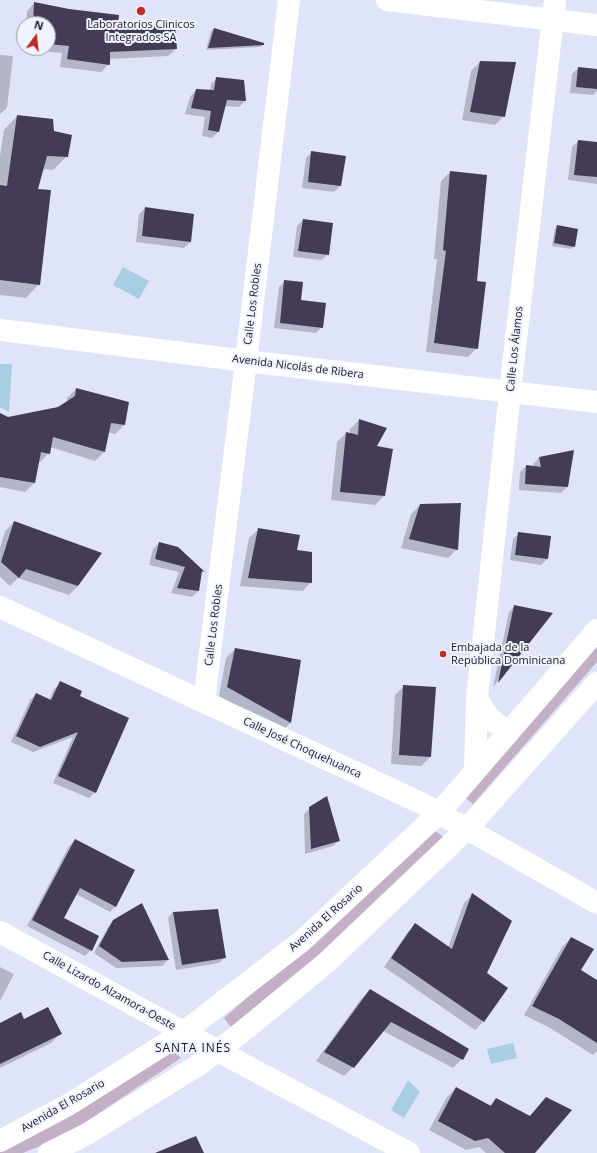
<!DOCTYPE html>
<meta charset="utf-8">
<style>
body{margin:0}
#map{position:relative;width:597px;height:1153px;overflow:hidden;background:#e0e4f9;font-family:"Open Sans",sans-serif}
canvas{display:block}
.north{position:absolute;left:16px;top:16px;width:40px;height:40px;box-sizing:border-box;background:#f0f2ff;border:1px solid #9a9ba6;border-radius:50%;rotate:15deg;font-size:11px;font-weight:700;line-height:16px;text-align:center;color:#181921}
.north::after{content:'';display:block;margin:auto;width:14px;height:18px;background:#ba2c25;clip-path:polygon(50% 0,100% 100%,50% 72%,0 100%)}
</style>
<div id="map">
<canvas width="597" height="1153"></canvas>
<div class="north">N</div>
</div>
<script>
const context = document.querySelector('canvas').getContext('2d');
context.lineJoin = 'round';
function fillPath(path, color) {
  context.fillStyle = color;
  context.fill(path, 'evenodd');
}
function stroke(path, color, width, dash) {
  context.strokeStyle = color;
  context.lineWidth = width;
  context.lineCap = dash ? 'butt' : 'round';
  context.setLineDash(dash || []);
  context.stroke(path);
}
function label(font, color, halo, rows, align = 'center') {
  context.font = font + ' "Open Sans",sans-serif';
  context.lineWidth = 4;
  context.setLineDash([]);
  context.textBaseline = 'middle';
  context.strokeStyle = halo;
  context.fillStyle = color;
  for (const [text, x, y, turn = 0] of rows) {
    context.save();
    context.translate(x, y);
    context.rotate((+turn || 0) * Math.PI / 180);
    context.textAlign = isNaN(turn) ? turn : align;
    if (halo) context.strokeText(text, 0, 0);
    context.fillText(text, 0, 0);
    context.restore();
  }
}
const green = new Path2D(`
 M597,640V662L473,804L462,795Z
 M430,827L446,839L326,954L233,1030L224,1018L316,937Z
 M168,1047L181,1058L68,1134L23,1153H0V1144Z`);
const water = new Path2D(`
 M123,267L149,281L139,299L113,285Z
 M0,364H12L9,412L0,407Z
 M513,1043L517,1058L491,1064L487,1049Z
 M408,1080L420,1092L404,1118L391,1110Z`);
const shadow = new Path2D(`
 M34,3L69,10L117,24L176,49L168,56L109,59V64L101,72L60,67L62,53L25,50V48H48V24H26L27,11Z
 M214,29L263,45L260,47L206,50L211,31Z
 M0,55L13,56L7,108L0,114Z
 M480,62L504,116L495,125L462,120L471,71Z
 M578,68L597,70V91L593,95L570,93L572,74Z
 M217,78L245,101L239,107L225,106L218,132L212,138L202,136L205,117L185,114L190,97L196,90L210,91L211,84Z
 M17,116L53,132L67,156L53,170L43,169L37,190L39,284L26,298L0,295V156L4,130Z
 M578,141L597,143V184L568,180L572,147Z
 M312,152L344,157L340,186L334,192L302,188L306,158Z
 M450,172L476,282L477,348L468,357L426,352L437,259H434L441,181Z
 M145,208L190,242L184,248L136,242L139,214Z
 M303,220L328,254L322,260L293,257L297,226Z
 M557,226L574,246L571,249L552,246L555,228Z
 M285,281L322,327L316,333L274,328L279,287Z
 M76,389L124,425L115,434L108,432L104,452L95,461L50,447L49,453L40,462H38L34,483L25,492L0,487V414L8,418L58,408L67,402V398Z
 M359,420L385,428L376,447L384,496L375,505L331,500L337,442L346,433L350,434V429Z
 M539,458L567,487L561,493L519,490L520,472L526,466L534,467L533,464Z
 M420,505L457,549L448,558L401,548L411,514Z
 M14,522L78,586L69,595L18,578L10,586L0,577V548L5,531Z
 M258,530L296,551L311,582L303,591L240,586L249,538Z
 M519,533L547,559L541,565L510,560L513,539Z
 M159,543L177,548L203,572L200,575L198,591L192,597L171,593L179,572L149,565L153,549Z
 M515,606L551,613L493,687L509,612Z
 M235,649L300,661L290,723L282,732L219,696L226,658Z
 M60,683L79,697L95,792L89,798L53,783L73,737L33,752L11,742L30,700L36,694L49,700L54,689Z
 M404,686L430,757L421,766L391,764L395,695Z
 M310,808L339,840L333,846L305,854L304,814Z
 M75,840L116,906L110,912L76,894L63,918L91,950L85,956L27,926L69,846Z
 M472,895L486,974L507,988L483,1022L475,1030L384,967L407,933L415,925L448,948L464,903Z
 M173,912L225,957L219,963L176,970L168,918Z
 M114,921L168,960L162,966L116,968L94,953L108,927Z
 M571,938L580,971L597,982V1051L593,1055L550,1028L524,1015L562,947Z
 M0,967L14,974L0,1001Z
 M370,990L462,1059L453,1068L383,1031L353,1067L344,1076L316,1061L361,999Z
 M24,1020L60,1034L51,1043L0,1068V1024Z
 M456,1088L489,1106L496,1099L529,1117L546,1098L534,1153H486L479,1147L466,1150L429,1130L447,1097Z`);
const building = new Path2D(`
 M34,2L69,9L119,15L118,23L138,26L175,25L177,49L110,52V65L67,59L69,46L48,44V24H33Z
 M214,28L264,43V45L208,48Z
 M480,61L516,62L505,117L470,112Z
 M578,67L597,69V89L576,87Z
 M216,77L244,80L246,101L227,100L219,132L208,130L211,111L191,108L196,89L214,90Z
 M17,115L53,119L54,131L72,135L68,157L47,156L38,189L51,190L40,285L0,280V185L7,186Z
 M578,140L597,142V177L574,175Z
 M311,151L346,156L341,186L308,182Z
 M450,171L487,175L477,281L486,282L478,349L434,343L446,251L443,250Z
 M145,207L194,214L191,242L142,236Z
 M303,219L333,223L329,255L298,251Z
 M557,225L578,229L575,247L554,243Z
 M284,280L303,282L301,300L326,303L323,328L280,323Z
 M76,388L129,402L125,425L111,423L105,452L53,437L50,454L41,452L35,483L0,477V413L8,417L58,407L75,396Z
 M359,419L387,428L377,446L393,449L385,496L340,492L346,432L358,435Z
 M574,450L568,487L525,484L526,465L541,467L539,457Z
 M461,503L458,550L409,539L420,504Z
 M14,521L102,553L78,586L26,569L19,578L1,562Z
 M258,528L300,535L297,550L312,552V583L248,578Z
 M518,532L551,536L548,559L515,555Z
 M159,542L178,547L205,572L202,571L199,591L177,588L185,567L155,559Z
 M514,605L553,613L498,683Z
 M235,648L301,660L291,723L227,687Z
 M60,681L82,691L80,696L129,718L96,793L58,776L78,732L40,747L16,736L36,693L51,700Z
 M403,685L436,687L431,757L399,755Z
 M327,796L340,841L311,849L309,807Z
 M75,839L135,870L116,907L80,888L64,918L99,936L92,951L32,920Z
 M472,893L512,921L487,973L508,988L484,1022L391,958L415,923L452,949Z
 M142,903L169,960L122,962L99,946L113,920Z
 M218,909L226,958L182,965L173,912Z
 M571,937L594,949L581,970L597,980V1043L559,1019L532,1006Z
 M370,989L469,1049L463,1060L391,1022L354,1068L324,1052Z
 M48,1007L62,1034L0,1064V1023L21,1012L24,1019Z
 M456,1087L491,1106L496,1098L530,1116L546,1097L572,1110L535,1153H505L488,1138L475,1141L438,1121Z
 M196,1136L204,1153H155Z`);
const street = new Path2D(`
 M0,607L421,803L467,829L597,903
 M477,698C486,716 492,722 509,732
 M204,702L246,361L289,0
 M475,771L477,698L510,392L555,0
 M0,932L218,1051L409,1153`);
const secondary = new Path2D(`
 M387,0L597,25
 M0,330L246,361L597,402
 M0,1141L68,1105L184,1032L302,941L439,813L597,630
 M49,1153L87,1134L200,1064L237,1036L326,963L467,829L597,683`);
const markers = [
 [141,11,5,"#ba2c25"],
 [443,654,4,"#ba2c25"]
];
const poiNames = [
 ["Laboratorios Clinicos",141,25],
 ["Integrados SA",141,38],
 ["Embajada de la",451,648,"left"],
 ["República Dominicana",451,661,"left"]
];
const streetNames = [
 ["Calle Los Robles",253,304,-83],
 ["Calle Los Álamos",515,349,-84],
 ["Avenida Nicolás de Ribera",298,367,7],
 ["Calle Los Robles",214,625,-83],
 ["Calle José Choquehuanca",302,748,25],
 ["Avenida El Rosario",326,918,-42],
 ["Calle Lizardo Alzamora-Oeste",109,991,29],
 ["Avenida El Rosario",63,1106,-30]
];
const neighbourhoodNames = [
 ["SANTA INÉS",193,1049]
];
fillPath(green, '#c3b0c6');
fillPath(water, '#a8cee3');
fillPath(shadow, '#0003');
fillPath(building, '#443b57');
stroke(street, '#fff', 22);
stroke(secondary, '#fff', 22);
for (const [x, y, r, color] of markers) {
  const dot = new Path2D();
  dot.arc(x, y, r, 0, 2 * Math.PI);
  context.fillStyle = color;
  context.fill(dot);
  stroke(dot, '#f0f2ff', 1.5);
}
label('11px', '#181921', '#f0f2ff', poiNames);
label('11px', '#181921', '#f0f2ff', streetNames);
context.letterSpacing = '1px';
label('12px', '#181921', '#f0f2ff', neighbourhoodNames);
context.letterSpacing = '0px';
</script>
